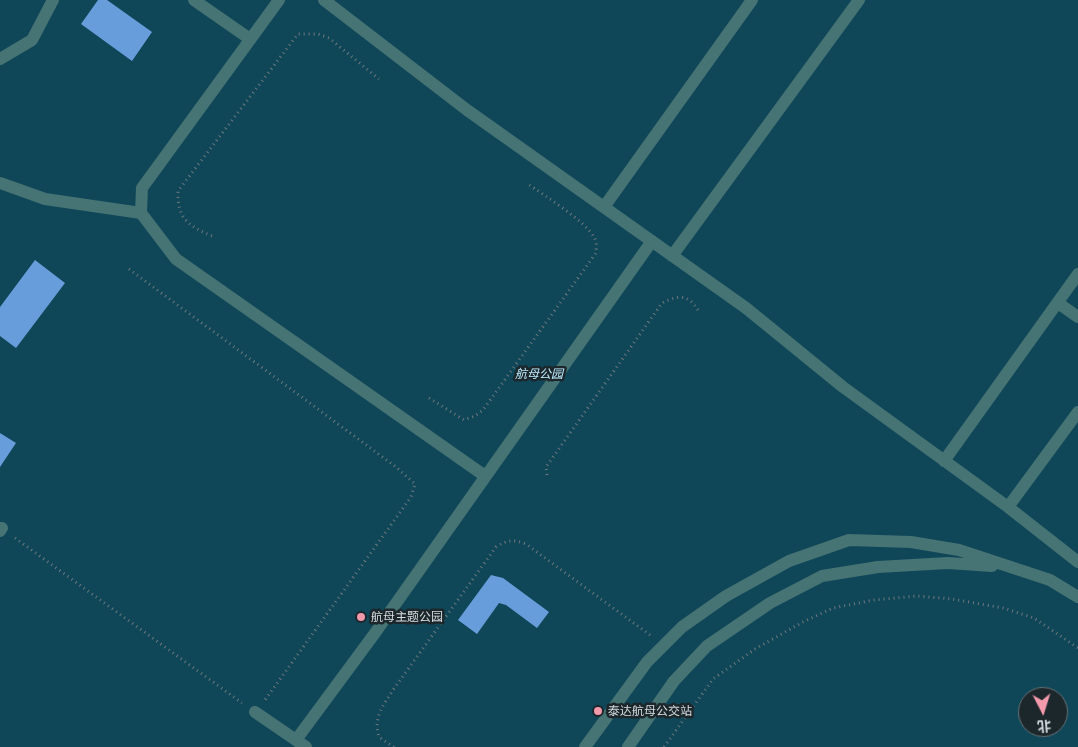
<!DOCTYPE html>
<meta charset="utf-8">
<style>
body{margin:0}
#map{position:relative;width:1078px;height:747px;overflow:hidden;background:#253136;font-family:"Playfair Display","Noto Sans SC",serif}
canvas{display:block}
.north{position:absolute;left:1018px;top:687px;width:50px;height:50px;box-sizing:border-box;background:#1c272c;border:1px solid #667074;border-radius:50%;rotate:175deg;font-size:14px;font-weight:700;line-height:20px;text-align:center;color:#d6dde0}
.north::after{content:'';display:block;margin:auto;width:18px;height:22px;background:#f29aac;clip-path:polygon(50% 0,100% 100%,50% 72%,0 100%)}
</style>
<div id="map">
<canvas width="1078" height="747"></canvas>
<div class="north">北</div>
</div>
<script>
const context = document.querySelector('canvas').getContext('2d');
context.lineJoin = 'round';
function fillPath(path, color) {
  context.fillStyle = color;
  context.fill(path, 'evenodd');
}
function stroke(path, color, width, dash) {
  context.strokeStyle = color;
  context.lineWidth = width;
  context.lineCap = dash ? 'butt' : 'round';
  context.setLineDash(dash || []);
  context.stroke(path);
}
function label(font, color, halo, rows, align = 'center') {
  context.font = font + ' "Playfair Display","Noto Sans SC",serif';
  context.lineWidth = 5;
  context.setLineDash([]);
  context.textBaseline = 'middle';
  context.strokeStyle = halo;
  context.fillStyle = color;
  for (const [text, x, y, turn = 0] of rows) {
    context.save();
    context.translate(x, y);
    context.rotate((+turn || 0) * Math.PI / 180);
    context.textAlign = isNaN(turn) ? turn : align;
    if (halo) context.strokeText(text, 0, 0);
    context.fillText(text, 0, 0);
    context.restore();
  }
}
const green = new Path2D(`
 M0,0H1078V747H0ZM1028,697H1058V727H1028Z`);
const building = new Path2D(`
 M98,0H107L152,32L132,61L81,24Z
 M35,260L65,283L16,348L0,336V307Z
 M0,433L16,443L0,467Z
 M491,575L503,578L549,612L537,628L506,605L499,603L477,634L458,620Z`);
const path = new Path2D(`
 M212,236C188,226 177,218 178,191L298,34H318L329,38L379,79
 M129,269L396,467L415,484L411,497L265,700
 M429,398L464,420L475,416L483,410L596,253C596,248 597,242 594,237C586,222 544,195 528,184
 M547,475L546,467L662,303C678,295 688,294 698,310
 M15,538L242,703
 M394,747L379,737C373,717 383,706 393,690L496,547C507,540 513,539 526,544L650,635
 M664,747L713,679L755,649L803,622L833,608L874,600L917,596L952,599L1003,608L1034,618L1078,648`);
const minor = new Path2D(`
 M194,0L250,39
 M279,0L142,188L141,213L176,259L485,476
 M324,0L467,110L746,308L843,387L1008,507L1078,562
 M0,59L32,40L53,0
 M0,183L45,199L141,213
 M604,207L752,0
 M672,256L859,0
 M1058,303L1078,317
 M944,461L1078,274
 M1008,507L1078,412
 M0,531L2,528
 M255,712L306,747
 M296,740L375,633L652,241
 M585,747L647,662L682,627L726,596L789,561L849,540L911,542L959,550L1050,580L1078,597
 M628,747L674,681L707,646L770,603L822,576L878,567L948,563L992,566`);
const markers = [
 [361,617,5,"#f29aac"],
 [598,711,5,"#f29aac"]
];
const parkNames = [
 ["航母公园",539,374]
];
const poiNames = [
 ["航母主题公园",371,617],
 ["泰达航母公交站",608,711]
];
fillPath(green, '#0f4759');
fillPath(building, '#679ddb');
stroke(path, '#6e787d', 3, [1, 4]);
stroke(minor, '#467373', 12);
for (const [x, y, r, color] of markers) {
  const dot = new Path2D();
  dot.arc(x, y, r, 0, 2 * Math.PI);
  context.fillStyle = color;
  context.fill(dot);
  stroke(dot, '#1c272c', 2);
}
label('italic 12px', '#bcecff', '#1c272c', parkNames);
label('12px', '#d6dde0', '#1c272c', poiNames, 'left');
</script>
